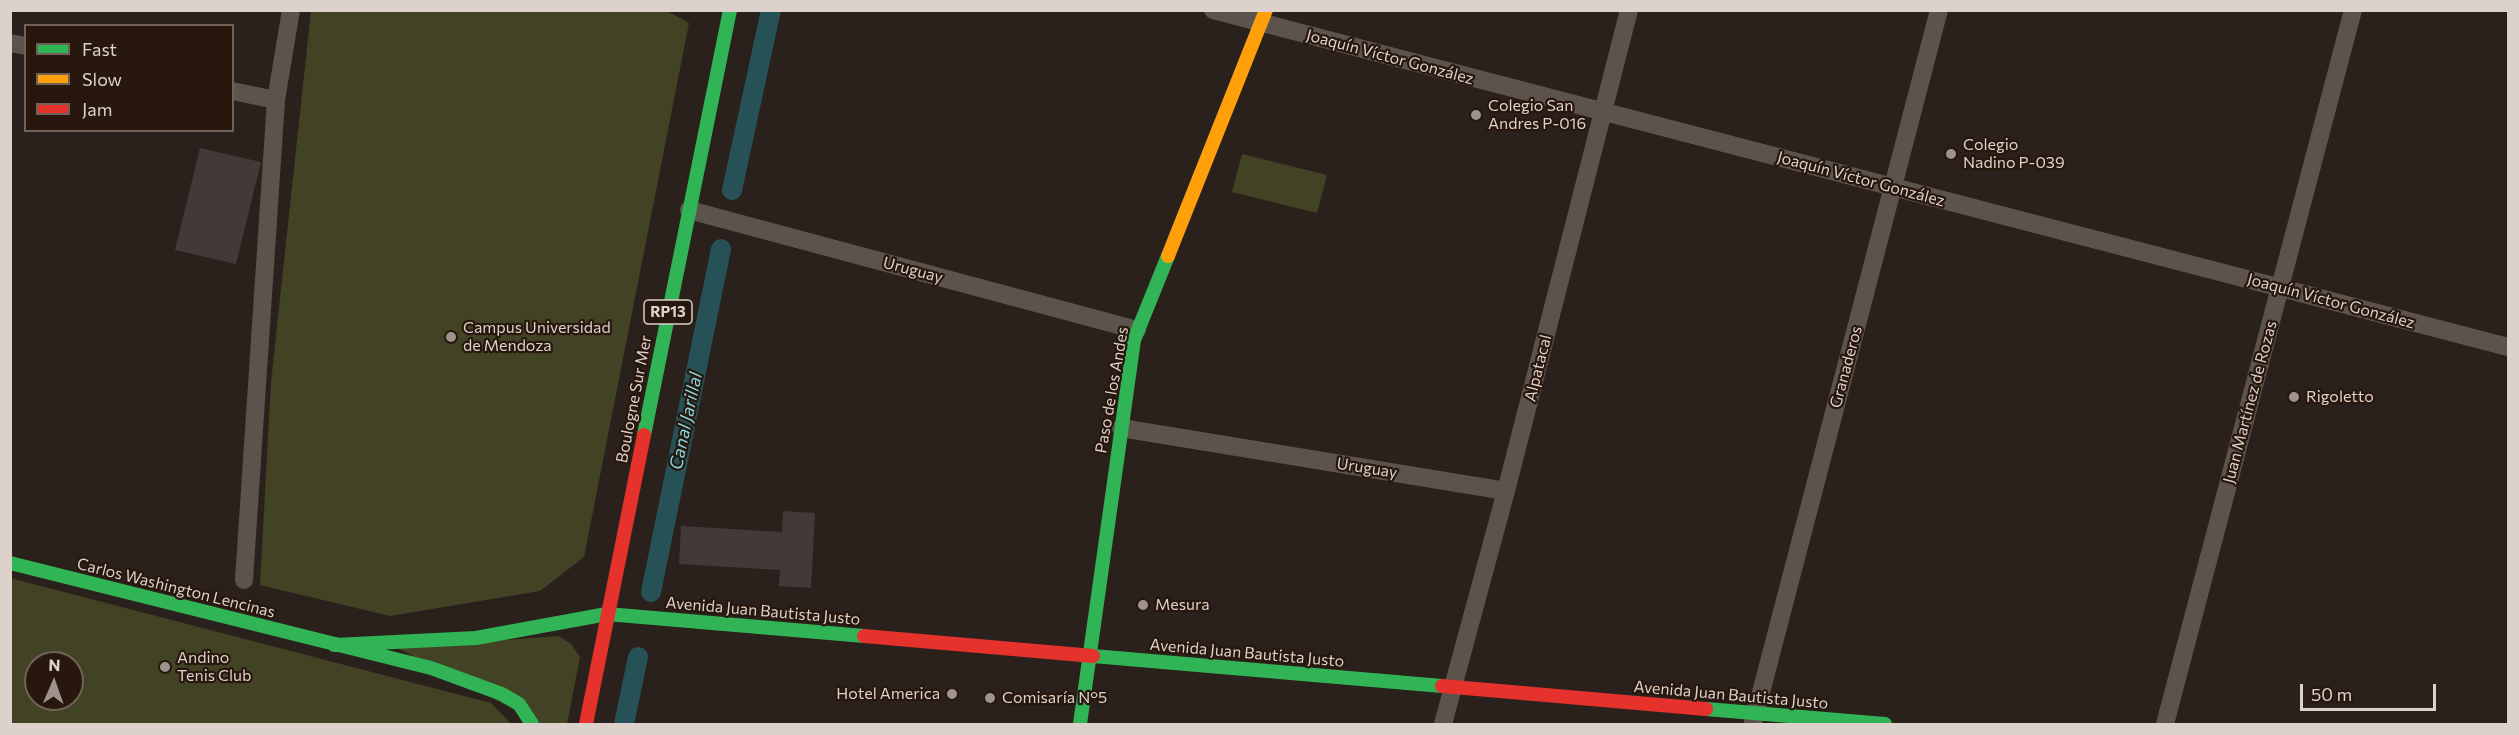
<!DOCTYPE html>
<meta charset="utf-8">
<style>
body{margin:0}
#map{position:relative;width:2519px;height:735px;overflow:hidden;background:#2b211c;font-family:Commissioner,sans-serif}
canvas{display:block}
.frame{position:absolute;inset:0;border:12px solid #ddd1cb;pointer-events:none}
.legend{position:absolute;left:24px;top:24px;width:210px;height:108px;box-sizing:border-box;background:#27170d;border:2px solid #706159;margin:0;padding:8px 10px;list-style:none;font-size:18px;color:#ddd1cb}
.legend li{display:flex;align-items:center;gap:12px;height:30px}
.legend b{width:30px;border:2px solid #706159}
.north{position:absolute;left:24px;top:651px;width:60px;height:60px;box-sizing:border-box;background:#27170d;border:2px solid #706159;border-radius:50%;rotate:2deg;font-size:16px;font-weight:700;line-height:24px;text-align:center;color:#ddd1cb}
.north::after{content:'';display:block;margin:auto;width:21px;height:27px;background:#9f938e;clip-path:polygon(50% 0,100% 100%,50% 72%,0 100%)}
.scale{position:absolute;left:2300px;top:684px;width:136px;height:27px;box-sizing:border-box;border:3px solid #ddd1cb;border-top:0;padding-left:8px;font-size:18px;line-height:21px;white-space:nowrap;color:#ddd1cb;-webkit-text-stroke:4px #27170d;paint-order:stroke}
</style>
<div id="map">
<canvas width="2519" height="735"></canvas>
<div class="frame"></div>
<ul class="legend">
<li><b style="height:8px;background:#30b455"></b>Fast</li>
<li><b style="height:8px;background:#ff9f0a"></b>Slow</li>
<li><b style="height:8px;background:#e5322d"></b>Jam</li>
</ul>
<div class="north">N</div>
<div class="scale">50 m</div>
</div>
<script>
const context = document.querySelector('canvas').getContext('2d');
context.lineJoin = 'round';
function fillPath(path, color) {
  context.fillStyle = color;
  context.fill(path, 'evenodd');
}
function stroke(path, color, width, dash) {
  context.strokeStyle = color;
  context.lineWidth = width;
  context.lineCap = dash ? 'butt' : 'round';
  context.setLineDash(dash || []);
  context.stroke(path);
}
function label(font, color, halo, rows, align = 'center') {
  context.font = font + ' Commissioner,sans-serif';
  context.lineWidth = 4.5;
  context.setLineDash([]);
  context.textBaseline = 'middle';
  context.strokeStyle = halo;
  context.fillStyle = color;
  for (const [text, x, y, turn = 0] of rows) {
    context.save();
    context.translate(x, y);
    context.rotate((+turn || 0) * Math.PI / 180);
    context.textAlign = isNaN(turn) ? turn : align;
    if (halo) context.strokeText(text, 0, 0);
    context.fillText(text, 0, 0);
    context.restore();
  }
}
const green = new Path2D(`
 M667,11L689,23L584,557L540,591L390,616L260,585L271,382L311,11Z
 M1242,154L1327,175L1317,213L1232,192Z
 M10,578L491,703L511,724H11ZM36,663H72V699H36Z
 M559,636L571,644L580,657L567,724H541L398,648Z`);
const canal = new Path2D(`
 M732,190L771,10
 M651,592L721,249
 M624,724L638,657`);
const building = new Path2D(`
 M200,148L261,162L236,264L175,250Z
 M783,511L815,513L811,588L779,586L780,570L679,564L681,526L782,532Z`);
const street = new Path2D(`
 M1213,10L2508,347
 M10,43L26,46
 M232,91L276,100L291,10
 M689,210L1137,330
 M1121,428L1506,491
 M244,580L276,100
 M1753,723L1939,10
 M1443,724L1506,491L1629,10
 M2165,724L2353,10`);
const fast = new Path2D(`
 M644,435L730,10
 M10,563L431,668L502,694L519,704L532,724
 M334,645L476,638L607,614L864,636
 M1093,656L1442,686
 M1706,709L1885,724
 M1080,724L1134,340L1168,256`);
const slow = new Path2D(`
 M1168,256L1266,10`);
const jam = new Path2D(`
 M864,636L1093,656
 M1442,686L1706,709
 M586,724L644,435`);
const markers = [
 [1476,115,6,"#9f938e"],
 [1951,154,6,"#9f938e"],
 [451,337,6,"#9f938e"],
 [2294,397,6,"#9f938e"],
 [1143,605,6,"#9f938e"],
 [165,667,6,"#9f938e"],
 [952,694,6,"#9f938e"],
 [990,698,6,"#9f938e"]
];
const shields = [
 [668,312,48]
];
const shieldNames = [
 ["RP13",668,312]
];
const streetNames = [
 ["Joaquín Víctor González",1390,57,15],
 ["Joaquín Víctor González",1861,179,15],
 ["Uruguay",913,270,15],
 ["Joaquín Víctor González",2331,301,15],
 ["Granaderos",1846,367,-75],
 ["Alpatacal",1538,368,-76],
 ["Paso de los Andes",1112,390,-80],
 ["Boulogne Sur Mer",634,399,-79],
 ["Juan Martínez de Rozas",2250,402,-75],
 ["Uruguay",1367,468,9],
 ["Carlos Washington Lencinas",176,588,14],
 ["Avenida Juan Bautista Justo",763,611,5],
 ["Avenida Juan Bautista Justo",1247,653,5],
 ["Avenida Juan Bautista Justo",1731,695,5]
];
const poiNames = [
 ["Colegio San",1488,106],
 ["Andres P-016",1488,124],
 ["Colegio",1963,145],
 ["Nadino P-039",1963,163],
 ["Campus Universidad",463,328],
 ["de Mendoza",463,346],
 ["Rigoletto",2306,397],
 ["Mesura",1155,605],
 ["Andino",177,658],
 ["Tenis Club",177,676],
 ["Hotel America",940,694,"right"],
 ["Comisaría N°5",1002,698]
];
const waterNames = [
 ["Canal Jarillal",686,421,-78]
];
fillPath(green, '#424325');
stroke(canal, '#265156', 20);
fillPath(building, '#423a39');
stroke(street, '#5c544c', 18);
stroke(fast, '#30b455', 14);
stroke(slow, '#ff9f0a', 14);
stroke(jam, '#e5322d', 14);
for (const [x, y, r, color] of markers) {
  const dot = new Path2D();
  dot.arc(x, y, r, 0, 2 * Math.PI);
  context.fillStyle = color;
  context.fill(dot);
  stroke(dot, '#27170d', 2);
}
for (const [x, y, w] of shields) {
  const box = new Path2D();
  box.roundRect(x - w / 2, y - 12, w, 24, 4.5);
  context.fillStyle = '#27170d';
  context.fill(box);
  stroke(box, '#ddd1cb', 1.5);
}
label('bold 15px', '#ddd1cb', null, shieldNames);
label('16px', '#ddd1cb', '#27170d', streetNames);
label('16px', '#ddd1cb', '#27170d', poiNames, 'left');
label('italic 18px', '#83d7e1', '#27170d', waterNames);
</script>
